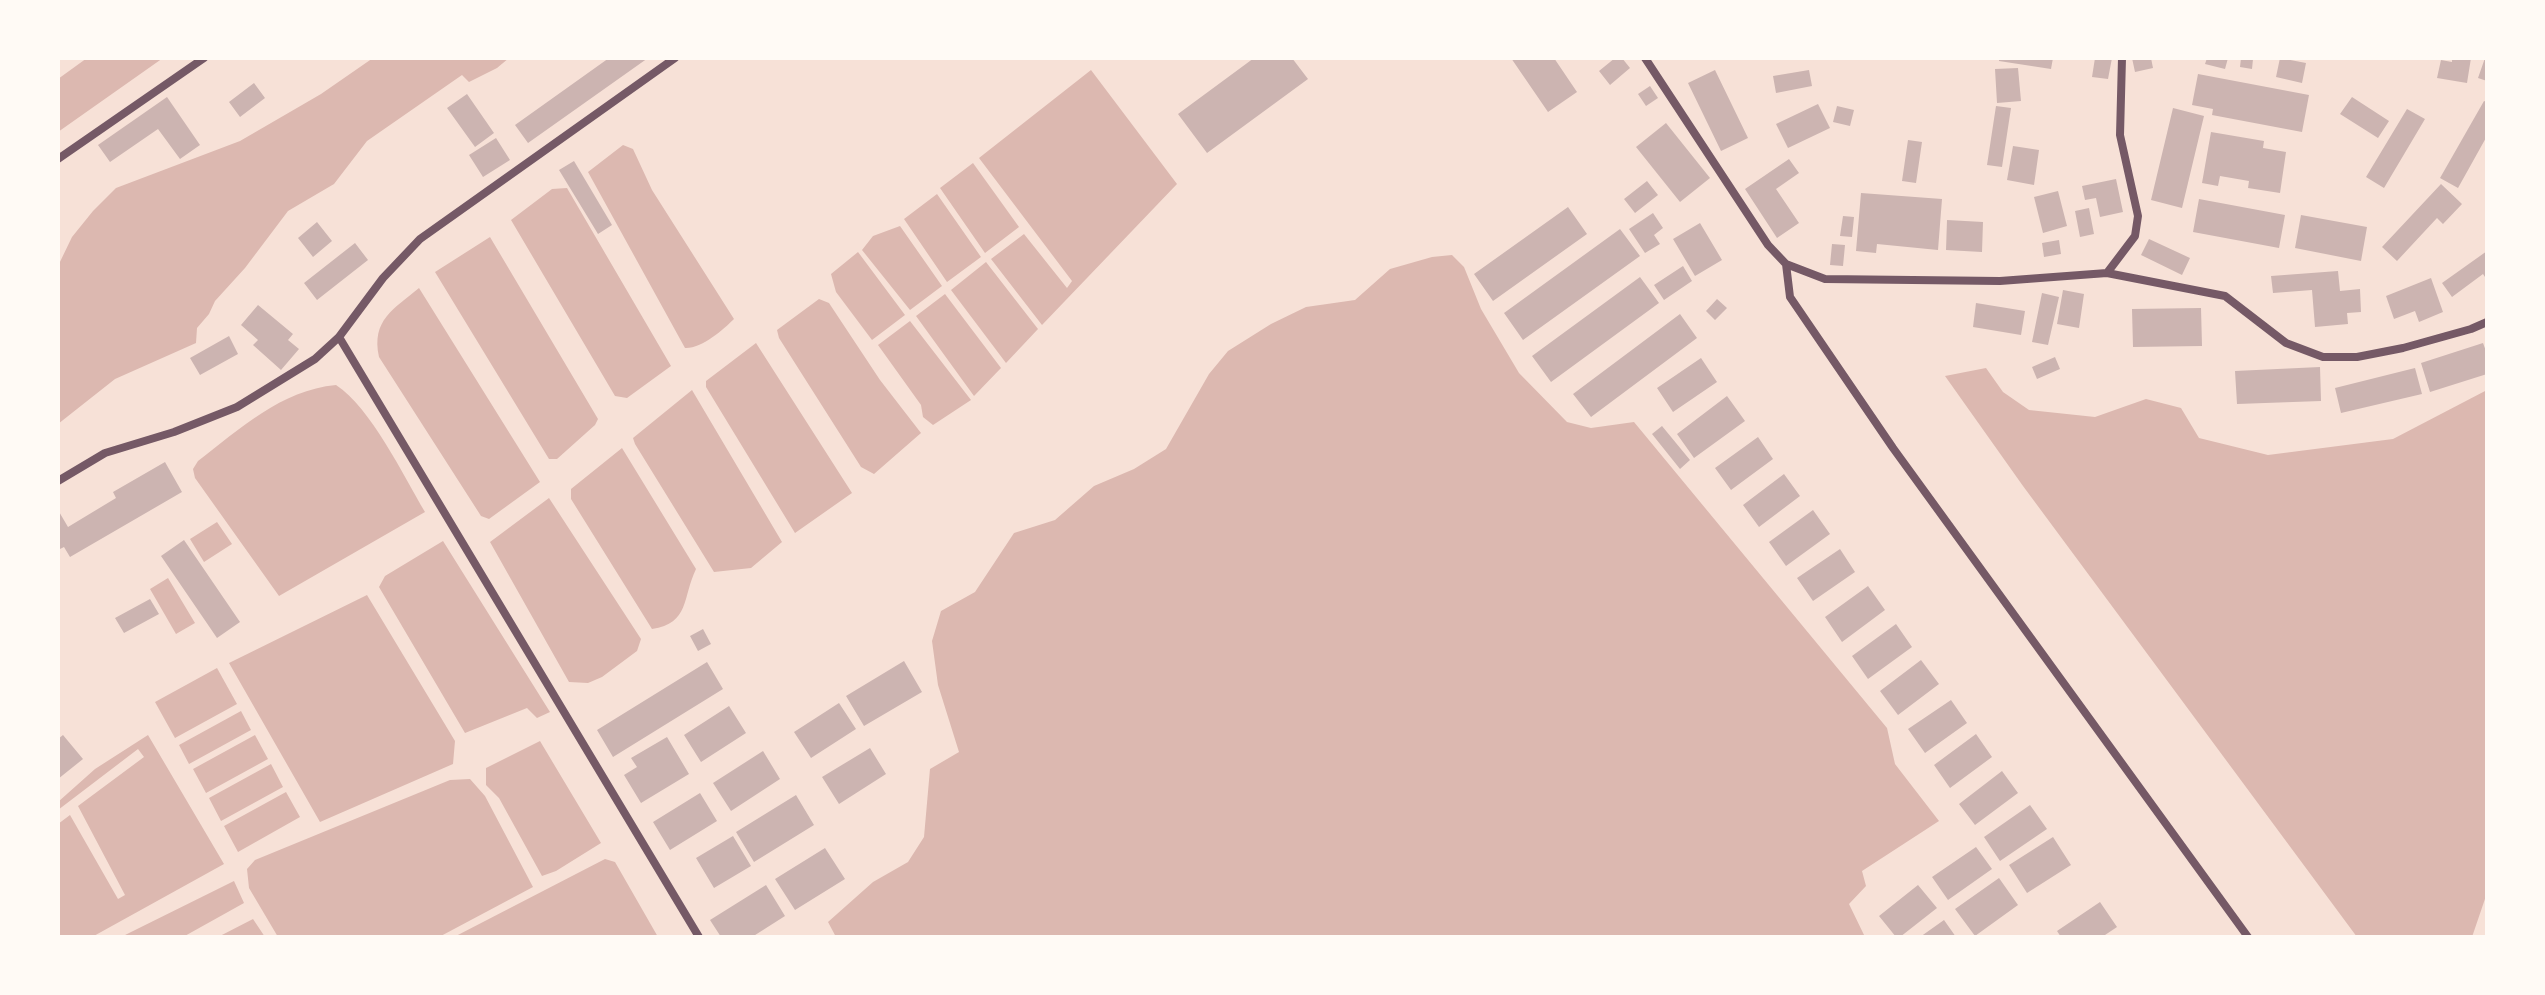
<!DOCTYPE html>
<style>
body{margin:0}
#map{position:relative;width:2545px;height:995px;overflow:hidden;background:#f7e1d7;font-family:"Asap Condensed",sans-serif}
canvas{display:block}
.frame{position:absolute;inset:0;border:60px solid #fffaf5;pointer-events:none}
</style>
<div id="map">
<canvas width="2545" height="995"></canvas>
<div class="frame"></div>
</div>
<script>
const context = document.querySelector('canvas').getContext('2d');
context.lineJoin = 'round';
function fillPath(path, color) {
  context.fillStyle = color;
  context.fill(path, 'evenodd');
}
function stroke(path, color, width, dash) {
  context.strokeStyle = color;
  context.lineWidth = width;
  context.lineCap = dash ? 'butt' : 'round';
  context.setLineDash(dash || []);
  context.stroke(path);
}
const water = new Path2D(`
 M87,58H163L58,132V79Z
 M373,58H509L497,68L469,82L462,75L367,141L334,184L288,211L245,268L215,301L209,314L197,328L196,343L115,379L58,424V266L72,237L93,211L116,188L240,141L321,94Z
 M1091,70L1177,184L1042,325L991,259L1024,234L1067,288L1072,281L979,158Z
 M623,145L633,149L652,190L734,319C723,330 701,349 685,348L588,172Z
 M973,163L1019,227L985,253L940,188Z
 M567,188L671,366L627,398L615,396L511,220L552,189Z
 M937,194L981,257L947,282L904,219Z
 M900,226L942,286L910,310L862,250L873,236Z
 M490,237L598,419L595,425L557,459H549L435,272Z
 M858,252L905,315L872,340L836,292L831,274Z
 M1452,255L1464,267L1481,309L1519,373L1567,422L1591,428L1634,422L1887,728L1895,764L1939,821L1862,871L1866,886L1849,904L1865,937H836L828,922L873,882L908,862L924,837L930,769L959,752L938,685L932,641L941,611L975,592L1014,533L1055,520L1094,486L1134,469L1166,449L1209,374L1228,351L1271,324L1306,307L1355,300L1390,269L1432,257Z
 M986,262L1038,329L1006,363L951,290Z
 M419,288L540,482L489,519L481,516L379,357C371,320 394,309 419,288Z
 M945,294L1001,368L974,396L916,316Z
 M819,299L829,303L880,380L921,433L874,474L861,467L779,338L777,330Z
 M910,321L971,400L933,425L923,417L921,405L878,345Z
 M756,343L852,493L795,533L706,387V381Z
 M1986,368L2003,392L2029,410L2095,417L2146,399L2181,408L2199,438L2268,455L2393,439L2487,390V893L2472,937H2357L2023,486L1945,376Z
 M336,385C371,408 403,475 425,512L279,596L195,478L193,469L198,461C240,429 281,390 336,385Z
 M692,390L782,542L751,568L714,572L635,444L633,438Z
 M622,448L696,569C682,598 690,623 652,629L571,499V489Z
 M549,498L641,639L637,651L602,677L588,683L569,682L490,542Z
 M217,522L232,544L204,562L190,539Z
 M443,541L550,712L537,718L527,708L465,733L379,587L385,576Z
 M168,578L195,623L176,634L150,589Z
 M367,595L455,741L453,764L320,822L229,663Z
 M217,668L237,704L175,738L155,702Z
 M241,711L251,730L189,764L179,745Z
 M148,735L224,864L92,937H58V824L70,815L118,899L125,895L78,806L144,757L138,749L58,810V802L95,769Z
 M255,735L268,759L206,793L193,769Z
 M540,741L601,843L556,871L542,876L499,798L486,785V768Z
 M271,764L283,787L221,821L209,798Z
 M470,779L485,796L533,887L439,937H278L249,888L247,869L255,860L450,780Z
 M286,792L300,817L238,852L224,826Z
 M605,859L615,862L658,937H454Z
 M234,881L244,903L183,937H121Z
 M253,919L265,937H218Z`);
const building = new Path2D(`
 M609,58H648L528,143L515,125Z
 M1254,58H1292L1308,79L1207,153L1178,114Z
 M1511,58H1554L1577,92L1548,112Z
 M1615,58H1622L1630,68L1610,85L1599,71Z
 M1999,58H2053L2051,69L1999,61Z
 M2095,58H2112L2108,79L2092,77Z
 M2132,58H2151L2153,68L2135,72Z
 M2207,58H2228L2225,69L2205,64Z
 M2241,58L2253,59L2252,69L2240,67Z
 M2280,58L2306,63L2302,83L2276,77Z
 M2452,58H2471L2467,83L2437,78L2441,60L2452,62Z
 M2485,58H2487V81L2478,78Z
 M2018,68L2021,101L1997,103L1995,69Z
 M1715,70L1748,138L1721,151L1688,83Z
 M1809,70L1812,86L1776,93L1773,76Z
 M2198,74L2309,95L2302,132L2212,115L2213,109L2192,105Z
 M254,83L265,98L240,117L229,102Z
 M1650,86L1658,98L1646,106L1638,94Z
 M467,94L494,133L475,147L447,108Z
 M167,97L200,145L180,159L158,129L110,162L98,145Z
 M2352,97L2389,121L2378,138L2340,114Z
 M2484,101L2487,102V136L2458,188L2440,178Z
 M1818,104L1830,128L1788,148L1776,124Z
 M1837,106L1854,110L1850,126L1833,122Z
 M1996,106L2011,108L2002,167L1987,165Z
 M2173,108L2204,116L2182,208L2151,200Z
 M2407,109L2425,119L2384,188L2366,177Z
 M1666,123L1710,178L1680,202L1636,147Z
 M2211,132L2264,141L2263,148L2286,152L2280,193L2248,188L2249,181L2220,176L2218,186L2202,183Z
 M496,138L510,160L483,177L469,155Z
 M1908,140L1922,142L1916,183L1902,181Z
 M2013,146L2039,150L2034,185L2007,180Z
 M1789,159L1799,173L1776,189L1799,223L1777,238L1745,189Z
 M574,161L612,225L598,234L559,170Z
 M2116,179L2123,212L2100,217L2096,198L2085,200L2082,186Z
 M1647,181L1658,195L1635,213L1624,199Z
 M2441,184L2462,204L2443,224L2437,218L2397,261L2382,247Z
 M2058,191L2067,226L2043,233L2034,197Z
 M1861,193L1942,199L1938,250L1877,244L1876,253L1856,251Z
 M2199,199L2285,215L2279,248L2193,232Z
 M1568,207L1587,234L1493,301L1474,274Z
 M2089,208L2094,234L2080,237L2075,211Z
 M1653,213L1663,228L1654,235L1660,244L1645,253L1629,229Z
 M2301,215L2367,227L2361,261L2295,248Z
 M1843,216L1854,217L1852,237L1840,236Z
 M1947,220L1983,222L1982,252L1946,250Z
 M317,222L332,241L313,257L298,238Z
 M1700,223L1722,260L1695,276L1673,239Z
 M1620,229L1640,256L1523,340L1504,313Z
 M2149,239L2190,258L2182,275L2141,255Z
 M2059,240L2061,254L2044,257L2042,243Z
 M355,243L368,260L317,300L304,283Z
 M1832,244L1845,245L1843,266L1830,265Z
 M2487,251V280L2483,274L2452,297L2442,283Z
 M1683,266L1692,281L1664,300L1654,285Z
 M2338,271L2340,291L2360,289L2361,312L2347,313L2348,324L2315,327L2312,290L2273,293L2271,276Z
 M1640,277L1659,303L1551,382L1532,356Z
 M2431,278L2443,312L2419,322L2415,311L2394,319L2386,296Z
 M2063,290L2084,294L2079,328L2057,324Z
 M2042,293L2059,297L2048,345L2032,342Z
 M1717,299L1727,308L1715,320L1706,311Z
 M1976,303L2025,311L2021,335L1973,327Z
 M258,305L293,334L288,340L299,349L281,370L253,345L258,340L241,325Z
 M2201,308L2202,346L2133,347L2132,309Z
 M1680,314L1697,338L1591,417L1573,394Z
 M229,336L238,354L200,375L190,358Z
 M2483,343L2487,354V374L2430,392L2421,363Z
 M2055,357L2060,369L2037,379L2032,367Z
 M1701,358L1717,382L1673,412L1657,388Z
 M2320,367L2321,401L2237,404L2235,371Z
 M2415,368L2422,394L2341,413L2335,388Z
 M1727,396L1745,421L1694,458L1677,434Z
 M1662,426L1690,460L1680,469L1652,434Z
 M1758,437L1773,459L1731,490L1715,468Z
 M165,462L182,492L70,557L64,547L58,550V510L68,527L116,498L113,492Z
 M1784,474L1800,496L1759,527L1743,505Z
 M1813,510L1830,534L1786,566L1769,542Z
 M184,540L240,622L217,638L161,556Z
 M1840,549L1855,572L1813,601L1797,578Z
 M1868,586L1885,610L1842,642L1825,617Z
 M150,599L159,614L124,633L115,618Z
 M1896,624L1912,647L1868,679L1852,656Z
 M703,629L711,644L698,651L690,636Z
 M1921,660L1939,684L1898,715L1880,691Z
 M904,661L922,692L864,726L846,696Z
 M707,662L723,689L613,757L597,730Z
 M1951,700L1967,723L1925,753L1908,729Z
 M839,703L856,729L811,758L794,732Z
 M729,706L746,733L701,762L684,735Z
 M1976,734L1992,757L1950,788L1934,765Z
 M63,735L83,759L58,779V739Z
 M667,737L689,774L641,803L624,775L637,767L631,758Z
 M870,748L886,774L839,804L822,777Z
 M763,751L780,779L731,811L713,783Z
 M2002,771L2018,793L1975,825L1959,804Z
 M700,793L717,821L670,850L653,822Z
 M796,795L814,825L754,862L736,832Z
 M2030,805L2047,829L2000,861L1984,837Z
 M733,836L751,866L714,888L696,858Z
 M2053,837L2071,865L2027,893L2009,865Z
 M1976,847L1992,869L1948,900L1932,877Z
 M825,848L845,879L795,910L775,879Z
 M1999,878L2018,905L1975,936L1955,909Z
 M766,885L785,916L752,937H721L710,920Z
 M1918,885L1937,908L1900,937H1896L1879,916Z
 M2100,902L2117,927L2102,937H2061L2057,931Z
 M1944,920L1956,937H1920Z`);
const minor = new Path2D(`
 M1645,58L1768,245L1786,264L1825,279L2000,281L2107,273L2225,296L2286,343L2323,357H2357L2403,348L2471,329L2487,322
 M58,159L204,58
 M1786,264L1790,297L1893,448L2248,937
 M2107,273L2135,236L2138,216L2120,135L2122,58
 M339,337L383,278L420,239L675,58
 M58,481L105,453L174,432L237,407L315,359L339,337L699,937`);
fillPath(water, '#dcb8b0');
fillPath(building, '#ccb4b1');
stroke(minor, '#755966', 8);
</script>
